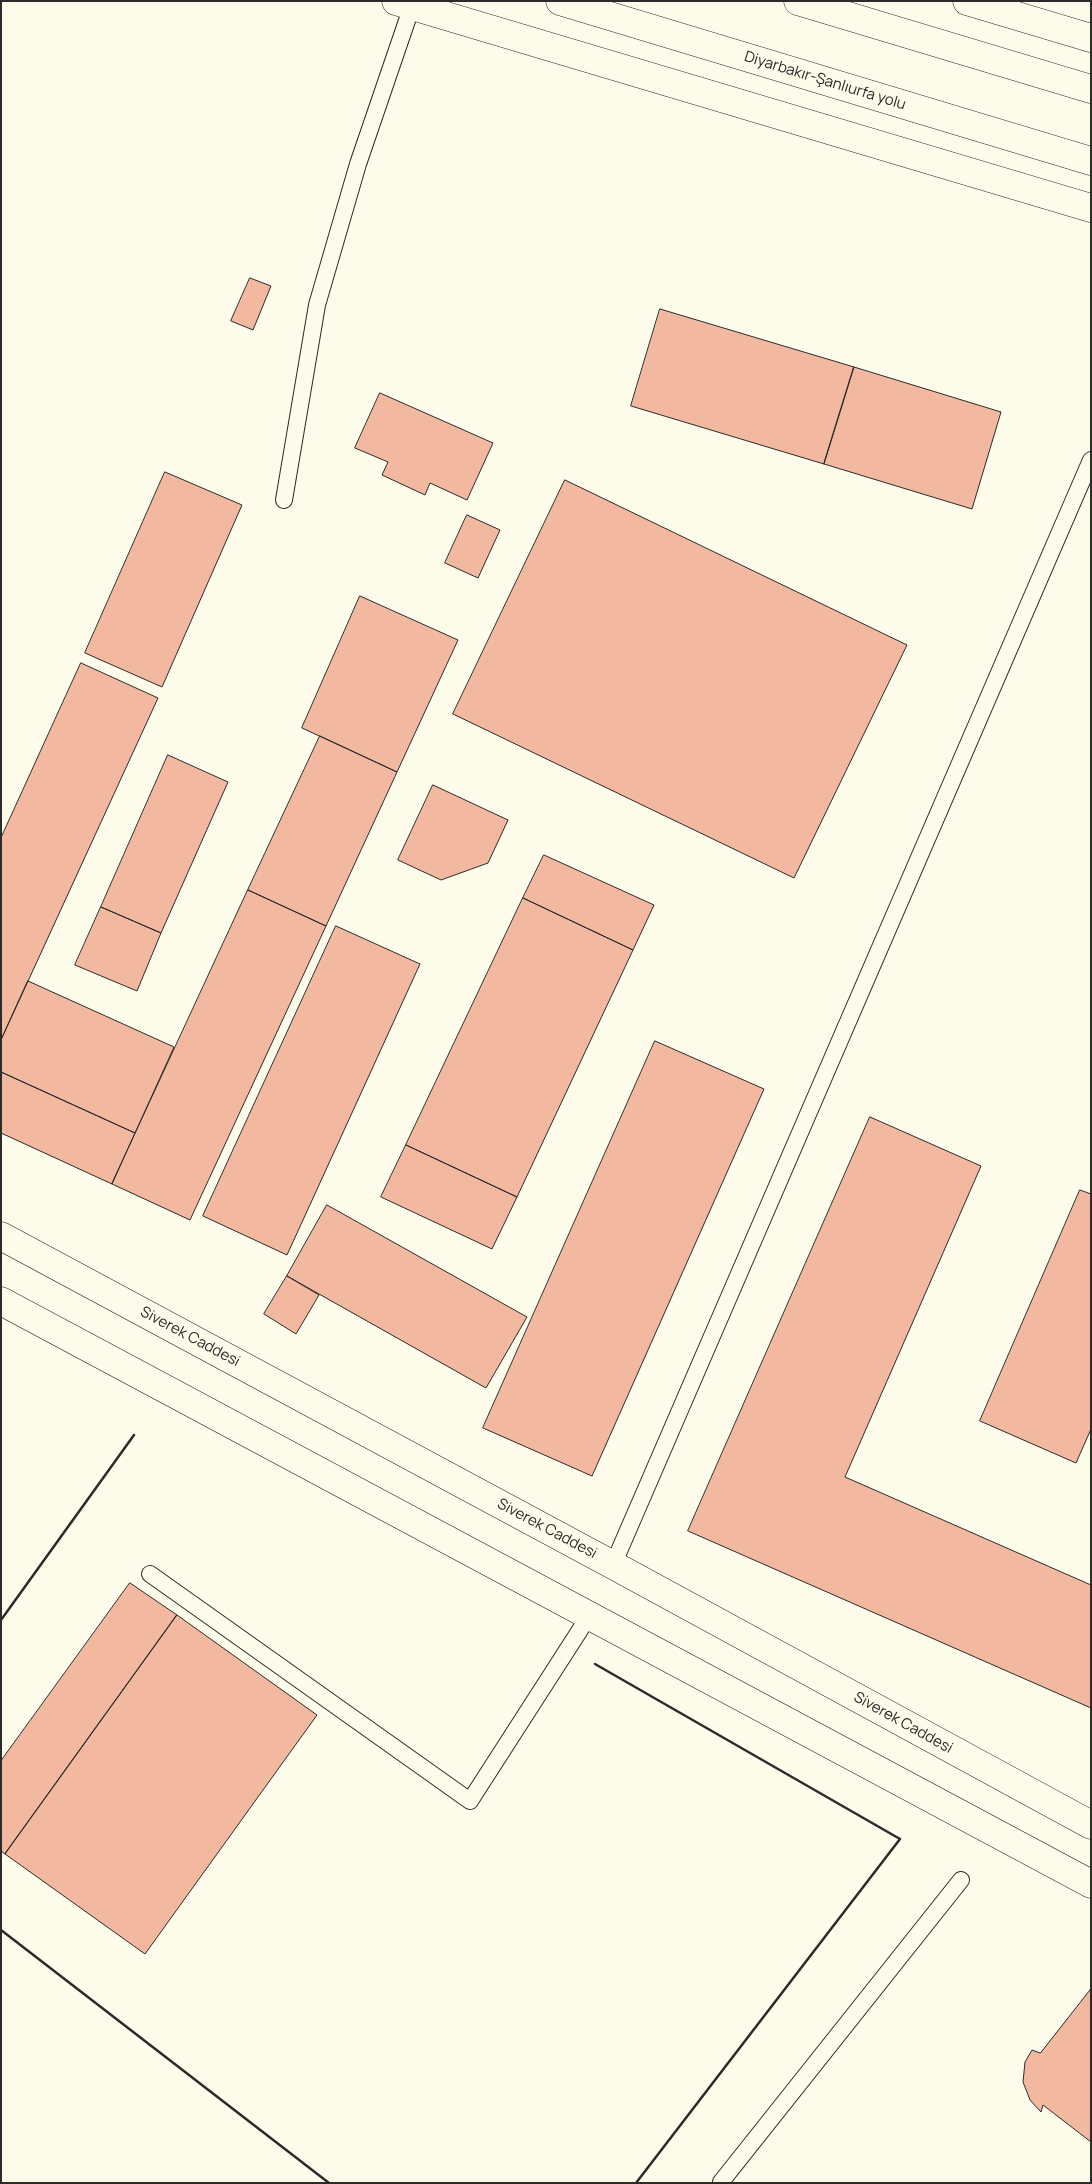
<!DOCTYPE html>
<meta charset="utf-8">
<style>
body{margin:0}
#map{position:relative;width:1092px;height:2184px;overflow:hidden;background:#fdfbea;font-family:Manrope,sans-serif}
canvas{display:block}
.frame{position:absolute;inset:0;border:2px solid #2b2b2b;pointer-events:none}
</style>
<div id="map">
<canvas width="1092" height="2184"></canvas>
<div class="frame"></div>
</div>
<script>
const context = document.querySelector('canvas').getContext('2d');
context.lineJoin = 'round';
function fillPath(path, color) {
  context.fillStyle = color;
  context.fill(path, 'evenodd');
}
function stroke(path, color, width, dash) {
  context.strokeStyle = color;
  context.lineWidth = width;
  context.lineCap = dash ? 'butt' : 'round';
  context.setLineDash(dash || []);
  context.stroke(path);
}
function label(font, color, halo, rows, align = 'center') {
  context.font = font + ' Manrope,sans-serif';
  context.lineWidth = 4;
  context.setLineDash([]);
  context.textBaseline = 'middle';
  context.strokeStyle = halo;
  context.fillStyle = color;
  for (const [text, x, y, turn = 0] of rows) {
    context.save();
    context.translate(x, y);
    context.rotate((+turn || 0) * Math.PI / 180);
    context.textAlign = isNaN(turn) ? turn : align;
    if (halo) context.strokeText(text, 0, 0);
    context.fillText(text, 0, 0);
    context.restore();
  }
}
const building = new Path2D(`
 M250,278L271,286L253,330L231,321Z
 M660,309L854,367L824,464L631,406Z
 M854,367L1001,412L972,509L824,464Z
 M380,393L493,443L467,500L430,483L425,495L382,475L388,462L355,448Z
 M165,472L242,505L162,687L85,653Z
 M565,480L907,645L794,878L453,714Z
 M467,515L500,530L478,578L445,563Z
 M360,596L458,640L397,772L302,728Z
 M81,663L158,698L1,1040V838Z
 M320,736L397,772L326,926L248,890Z
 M168,755L228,782L161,933L101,907Z
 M433,785L508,820L488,863L441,880L398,860Z
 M544,855L654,905L633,950L523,898Z
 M248,890L326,926L190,1220L112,1184Z
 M523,898L633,950L517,1197L406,1145Z
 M101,907L161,933L137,991L75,965Z
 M336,926L420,964L287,1255L203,1216Z
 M28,981L174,1047L135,1133L1,1072V1040Z
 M655,1041L764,1089L592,1476L483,1428Z
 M1,1072L135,1133L112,1184L1,1133Z
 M870,1117L981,1166L845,1477L1091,1585V1708L688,1531Z
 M406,1145L517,1197L492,1249L381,1197Z
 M1080,1190L1091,1194V1429L1076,1463L980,1421Z
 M327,1205L527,1317L486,1388L287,1276Z
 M287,1276L319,1295L296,1334L264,1314Z
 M130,1583L177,1615L5,1854L1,1851V1761Z
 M177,1615L317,1715L145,1954L5,1854Z
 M1091,1989V2142L1043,2105L1041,2112L1030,2100L1023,2082L1025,2062L1032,2050L1040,2053Z`);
const lane = new Path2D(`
 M284,500L317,305L358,164L412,6
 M613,1565L1091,460
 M150,1574L470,1801L589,1616
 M723,2183L721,2182L961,1880`);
const primary = new Path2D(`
 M1,1236L613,1565L1091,1825
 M1,1301L1091,1884`);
const highway = new Path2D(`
 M396,1L1091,208
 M560,1L1091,161
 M798,1L1091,89
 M967,1L1091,38`);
const wall = new Path2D(`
 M1,1620L134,1435
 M595,1664L900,1839L636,2183
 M1,1930L329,2183`);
const streetNames = [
 ["Diyarbakır-Şanlıurfa yolu",825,81,17],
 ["Siverek Caddesi",190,1337,28],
 ["Siverek Caddesi",547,1529,28],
 ["Siverek Caddesi",903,1723,29]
];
fillPath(building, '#f2b8a0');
stroke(building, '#2b2b2b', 1);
stroke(lane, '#2b2b2b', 18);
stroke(primary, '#2b2b2b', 29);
stroke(highway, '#2b2b2b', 29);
stroke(lane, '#fdfbea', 16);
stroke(primary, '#fdfbea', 28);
stroke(highway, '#fdfbea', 28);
stroke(wall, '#2b2b2b', 2.5);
label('15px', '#2b2b2b', '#fdfbea', streetNames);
</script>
